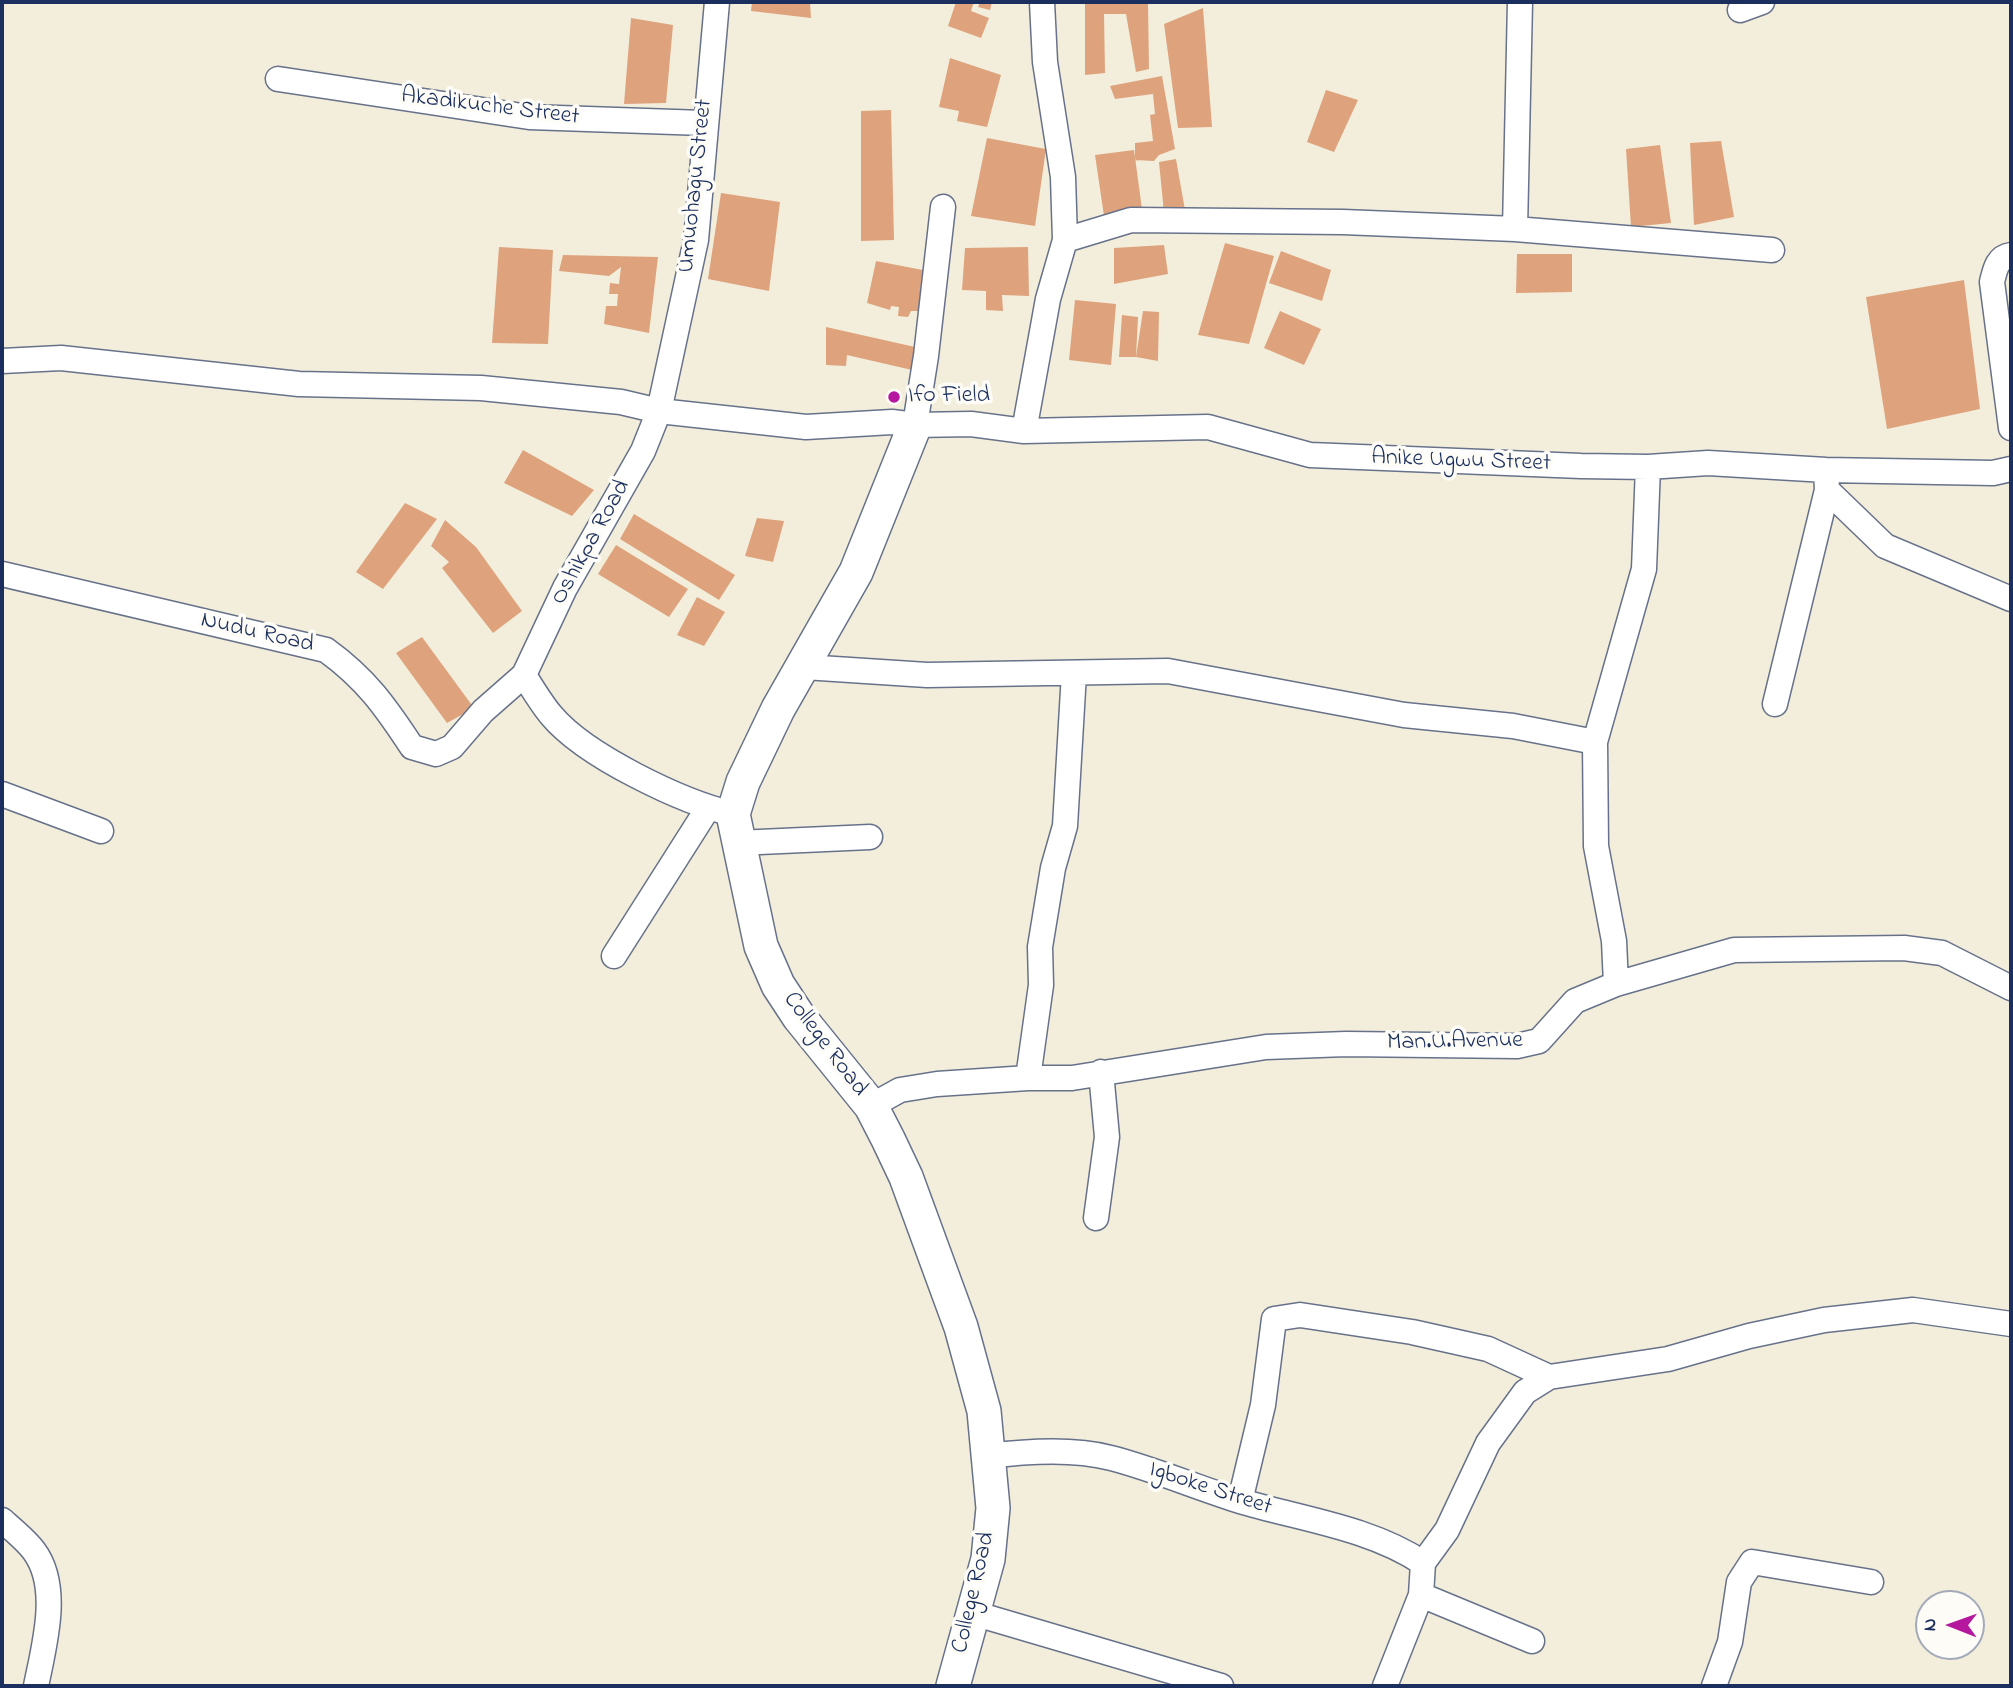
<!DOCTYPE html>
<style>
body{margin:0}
#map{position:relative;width:2013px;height:1688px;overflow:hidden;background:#f3eedb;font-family:"Indie Flower",sans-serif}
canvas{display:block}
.frame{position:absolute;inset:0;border:4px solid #1b2f5e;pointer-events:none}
.north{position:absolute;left:1915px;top:1590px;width:70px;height:70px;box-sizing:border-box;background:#fdfcf7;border:2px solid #a3aaba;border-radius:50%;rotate:271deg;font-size:19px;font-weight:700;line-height:28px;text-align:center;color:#1b2f5e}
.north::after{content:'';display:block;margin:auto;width:24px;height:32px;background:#b5179e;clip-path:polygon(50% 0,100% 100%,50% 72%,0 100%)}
</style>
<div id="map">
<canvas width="2013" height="1688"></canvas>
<div class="frame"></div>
<div class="north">N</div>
</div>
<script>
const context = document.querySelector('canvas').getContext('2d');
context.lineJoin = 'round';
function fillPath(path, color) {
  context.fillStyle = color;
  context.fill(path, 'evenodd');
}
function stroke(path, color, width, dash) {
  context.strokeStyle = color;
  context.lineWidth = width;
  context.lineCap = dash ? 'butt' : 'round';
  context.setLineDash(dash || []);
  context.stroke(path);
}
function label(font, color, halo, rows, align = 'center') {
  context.font = font + ' "Indie Flower",sans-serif';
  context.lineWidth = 7;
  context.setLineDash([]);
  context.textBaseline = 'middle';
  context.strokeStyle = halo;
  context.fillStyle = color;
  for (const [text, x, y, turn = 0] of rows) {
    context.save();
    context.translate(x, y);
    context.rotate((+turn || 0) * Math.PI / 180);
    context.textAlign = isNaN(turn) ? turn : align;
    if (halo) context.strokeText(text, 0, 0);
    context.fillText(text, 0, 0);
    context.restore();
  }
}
const building = new Path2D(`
 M752,2H810L811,18L751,11Z
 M956,2H974L971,11L989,18L981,38L948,26Z
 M980,2H992L990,10L978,7Z
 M1085,2H1148L1149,69L1136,72L1126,14H1104L1105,73L1085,75Z
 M1203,8L1212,127L1178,128L1164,24Z
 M631,18L673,25L666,103L624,104Z
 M950,58L1001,75L987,127L957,121L959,111L939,107Z
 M1162,76L1175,149L1159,155L1154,161L1135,160V143L1153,141L1150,115L1155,114L1153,94L1115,99L1110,86Z
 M1326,90L1358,100L1334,152L1307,142Z
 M891,110L894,240L861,241V111Z
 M987,138L1046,149L1035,226L971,216Z
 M1721,141L1734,217L1694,225L1690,143Z
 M1660,145L1671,223L1631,227L1626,149Z
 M1134,150L1142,209L1104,216L1095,155Z
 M1176,159L1185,210L1164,213L1159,162Z
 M721,193L780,202L769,291L708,279Z
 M1225,243L1274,256L1249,344L1198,335Z
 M1164,245L1168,274L1114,284V248Z
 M499,247L553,250L548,344L492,343Z
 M1028,247L1029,296L1002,295L1003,311L986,310V291L962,290L965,248Z
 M1281,251L1331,270L1322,301L1269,283Z
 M1517,254H1572V292L1516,293Z
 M563,255L658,257L649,333L604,324L606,306H617L618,294H609L610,283L619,284L621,267L609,276L559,271Z
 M876,261L928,271L924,311H911L908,317L898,316L899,307L891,306L890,310L867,303Z
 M1964,280L1980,409L1887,429L1866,297Z
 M1075,300L1116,304L1111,365L1069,360Z
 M1143,311L1159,312L1158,361L1136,357Z
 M1280,311L1321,329L1304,365L1264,348Z
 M1122,315L1138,317L1136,357H1119Z
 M826,327L915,347L912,370L847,355L846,366L826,365Z
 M523,450L594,490L572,516L504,483Z
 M405,503L437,519L383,589L356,572Z
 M634,514L735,575L719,600L620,539Z
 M757,518L784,521L773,562L745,556Z
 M445,520L476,547L522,611L493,633L442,568L449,562L431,546Z
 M616,545L688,589L669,617L598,574Z
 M697,597L725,612L704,646L677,635Z
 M422,637L474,708L447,723L396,653Z`);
const minor = new Path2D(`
 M1740,10L1762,2
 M278,79L529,117L704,123
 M1515,229L1772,250
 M1065,240L1131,220L1343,222L1515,229L1520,2
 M2011,255C1997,257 1995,270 1992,282L2011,428
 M2,361L61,358L299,384L481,388L621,402L659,411L806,427L892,422L915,425L971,424L1024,431L1208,427L1310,455L1581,466L1648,467L1708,463L1826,470L1993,473L2011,469
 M915,425L926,356L943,207
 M1024,431L1048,299L1065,240L1063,177L1045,62L1042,2
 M1827,490L1885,546L2011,599
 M2,574L326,650C366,679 385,706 412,747L436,754L452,747L483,711L524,675L565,588L643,451L659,411L696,240L717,2
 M804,667L927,675L1168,671L1404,715L1513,726L1595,742
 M524,675C532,688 541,703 551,715C585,756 682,802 733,814
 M1775,704L1827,490L1826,470
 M2,794L101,831
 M737,843L870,837
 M614,956L708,808
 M1616,984L1614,941L1596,846L1595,742L1644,569L1648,467
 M1028,1078L1041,985L1040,947L1053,868L1065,826L1074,673
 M871,1106L900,1090L937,1084L1028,1078H1072L1266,1047L1346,1044L1517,1046L1539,1041L1575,1001L1616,984L1734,950L1904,948L1942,953L2011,988
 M1096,1218L1107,1137L1101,1072
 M989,1456C1028,1451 1073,1448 1111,1458C1154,1469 1195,1487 1237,1500C1299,1519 1369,1527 1423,1563
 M1240,1501L1263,1405L1274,1319L1300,1315L1412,1332L1488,1349L1549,1377
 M2,1520C12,1529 26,1540 34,1551C61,1587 44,1646 36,1686
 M1423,1563L1447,1530L1488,1443L1525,1392L1549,1377L1668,1359L1749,1336L1824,1320L1913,1310L2011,1324
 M1421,1595L1532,1641
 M973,1613L1221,1686
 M1385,1686L1421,1595L1423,1563
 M1714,1686L1730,1642L1739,1582L1752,1562L1871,1582`);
const secondary = new Path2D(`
 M915,425L856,572L778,709L743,782L733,814L761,946L778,985L799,1017L871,1106L888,1139L906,1177L961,1327L984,1411L993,1508L988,1559L953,1686`);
const markers = [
 [894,397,7,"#b5179e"]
];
const streetNames = [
 ["Akadikuche Street",490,108,7],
 ["Umuohagu Street",697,186,-84],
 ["Anike Ugwu Street",1461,462,2],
 ["Oshikpa Road",592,543,-61],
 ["Nudu Road",257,634,13],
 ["Man.U.Avenue",1455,1043,-1],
 ["College Road",824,1045,53],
 ["Igboke Street",1210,1490,18],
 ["College Road",975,1593,-77]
];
const poiNames = [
 ["Ifo Field",908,397]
];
fillPath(building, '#dea37d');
stroke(minor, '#67728a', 27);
stroke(secondary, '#67728a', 36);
stroke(minor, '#fff', 24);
stroke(secondary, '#fff', 33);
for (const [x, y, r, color] of markers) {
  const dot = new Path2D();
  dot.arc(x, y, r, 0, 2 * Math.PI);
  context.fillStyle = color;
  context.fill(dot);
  stroke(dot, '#fdfcf7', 2.5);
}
label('24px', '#1b2f5e', '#fdfcf7', streetNames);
label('24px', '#1b2f5e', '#fdfcf7', poiNames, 'left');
</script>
